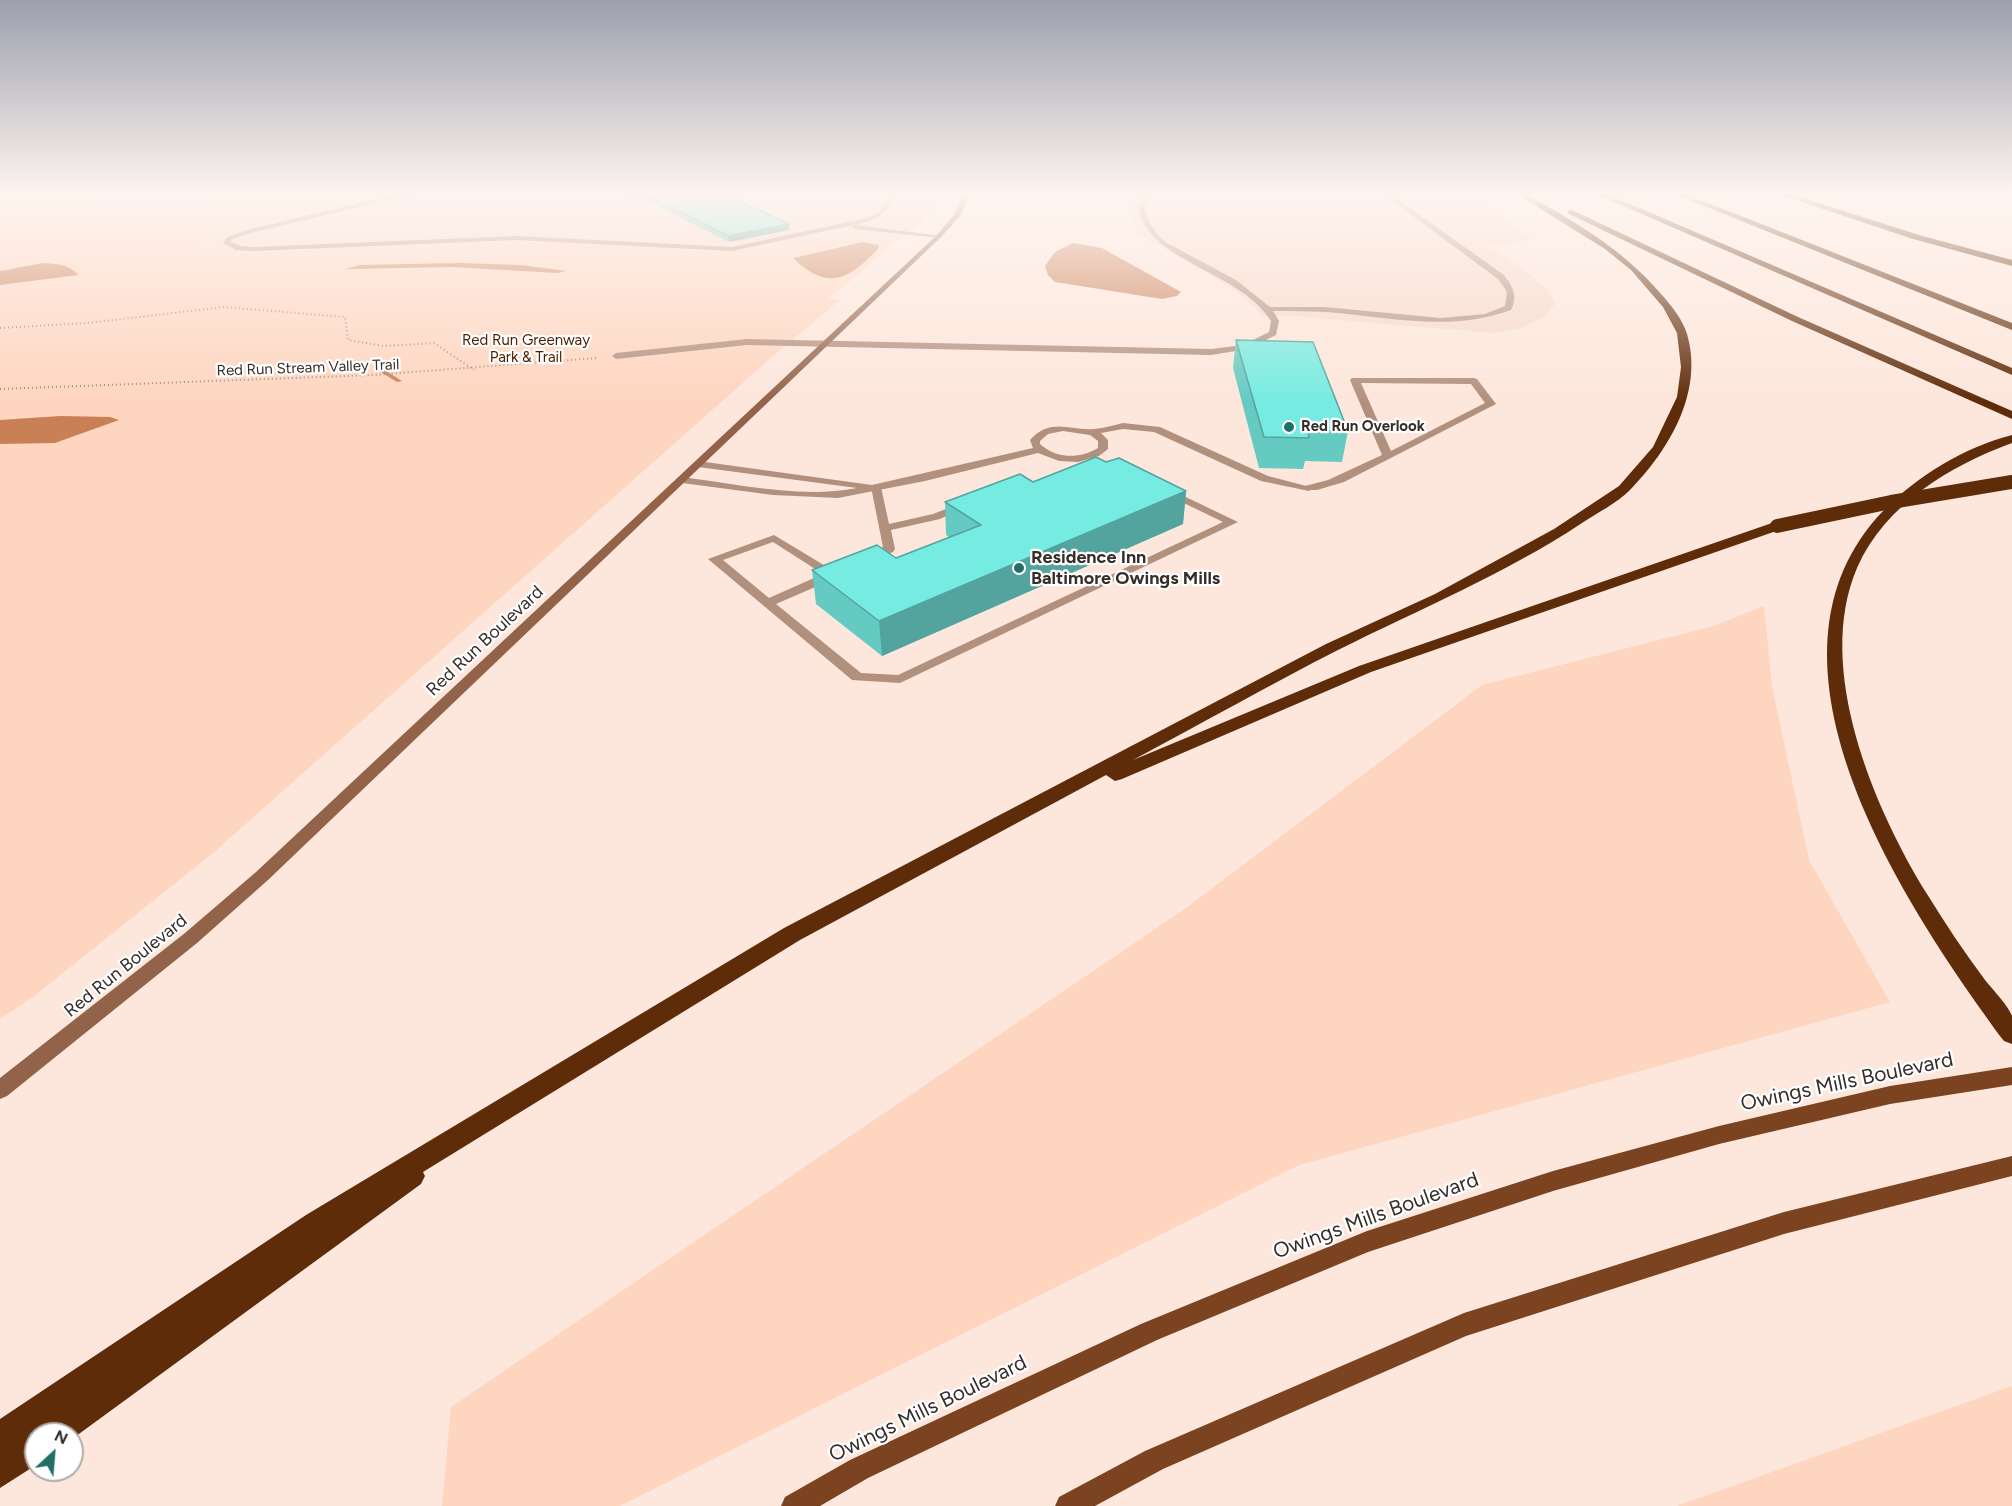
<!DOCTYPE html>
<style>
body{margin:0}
#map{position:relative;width:2012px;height:1506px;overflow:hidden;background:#fde7dc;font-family:Figtree,sans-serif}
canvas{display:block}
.north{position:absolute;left:24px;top:1422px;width:60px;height:60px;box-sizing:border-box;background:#fff;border:2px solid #aeaba9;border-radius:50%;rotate:26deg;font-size:16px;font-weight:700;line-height:24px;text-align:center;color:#352d29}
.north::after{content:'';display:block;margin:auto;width:21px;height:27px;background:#246e68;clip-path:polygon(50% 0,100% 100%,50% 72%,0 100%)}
</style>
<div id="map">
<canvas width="2012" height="1506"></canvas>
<div class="north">N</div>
</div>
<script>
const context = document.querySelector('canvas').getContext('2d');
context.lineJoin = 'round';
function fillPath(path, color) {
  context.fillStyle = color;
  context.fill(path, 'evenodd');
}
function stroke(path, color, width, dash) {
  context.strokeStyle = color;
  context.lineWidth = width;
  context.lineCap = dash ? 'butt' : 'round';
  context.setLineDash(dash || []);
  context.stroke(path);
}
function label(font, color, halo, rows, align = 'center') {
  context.font = font + ' Figtree,sans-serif';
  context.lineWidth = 4.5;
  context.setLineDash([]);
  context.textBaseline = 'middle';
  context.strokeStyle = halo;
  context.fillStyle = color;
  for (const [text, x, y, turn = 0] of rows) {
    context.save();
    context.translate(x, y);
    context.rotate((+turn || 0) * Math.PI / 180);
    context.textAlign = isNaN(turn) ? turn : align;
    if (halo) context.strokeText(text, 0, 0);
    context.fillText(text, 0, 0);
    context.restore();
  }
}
const built = new Path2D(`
 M107,191H283L53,231Z
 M422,191H942L923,220L904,238L894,241L854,235L752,252L720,253L553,242L223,253L192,243L196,238L219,230Z
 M1141,191H1464L1532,238L1517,244L1488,245L1523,269L1549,291L1555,304L1545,316L1520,329L1494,333L1290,316L1261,317L1256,308L1230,287L1140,235L1131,219L1129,208L1135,197Z`);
const green = new Path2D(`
 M0,191H107L54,231L283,191H422L219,230L196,238L192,243L223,253L553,242L720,253L752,252L854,235L894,241L866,268L828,299L840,300L774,355L213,853L33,997L0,1019V283L13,267L0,271ZM850,243H871L812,272L794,258Z
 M1764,606L1772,686L1809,860L1890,1002L1299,1165L620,1506H442L451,1407L1186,908L1482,685L1714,626Z
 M2012,1386V1506H1677Z`);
const water = new Path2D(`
 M862,242L879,245L878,249C849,279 828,292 793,258Z
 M1073,243L1102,248L1181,292L1177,296L1162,299L1055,282L1048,275L1045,266L1055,252Z
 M43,263C56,264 70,264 78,275L0,285V271Z
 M459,263L521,265L566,271L557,273L452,267L346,269L360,265Z
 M60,416L110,417L119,420L55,443L0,444V420Z`);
const stream = new Path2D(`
 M379,369H383L402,381L397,382L379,371Z`);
const path = new Path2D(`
 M0,328L88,323L224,307L345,317L348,340L384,346L434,343L474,370
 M0,389L373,375L597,358`);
const lane = new Path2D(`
 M423,191H439L380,202L251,233L232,239L231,242L240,246L254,247L516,236L732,247L867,218L879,212L894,191H900C885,212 881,220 855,225L942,236L939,238L855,229L852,227L854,225L732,251L516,240L254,251L236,250L223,243L227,237L247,230L380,198Z
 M1149,191H1156L1144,205C1147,221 1153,231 1165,242L1236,280L1270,307H1325L1441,318L1485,314L1505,306L1507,292L1498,279L1379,191H1386L1504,275C1513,287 1518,296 1511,310C1456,330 1404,320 1347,314C1322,311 1298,311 1273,311L1279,321L1276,335L1248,349L1211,355L747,345L616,359L612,356L616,353L747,339L1211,349L1243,345L1269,332L1271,321C1240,270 1145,262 1138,205Z
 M1352,378H1474L1477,379L1496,404L1344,482L1317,490H1305V486L1328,480L1382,455L1350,380ZM1361,383L1471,384L1485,403L1391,451Z
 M876,484L881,487L889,524L933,514L962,503L968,506L940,519L891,530L895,549L893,552L868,563L862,559L864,556L883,547L871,487Z
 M1167,488L1238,522L900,683L852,680L708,559L774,535L832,570H839L841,573L836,578L776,604L861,673L898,675L1223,522L1163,493V489ZM773,542L823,574L769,598L723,560Z`);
const street = new Path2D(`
 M1123,423L1160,427L1268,476L1314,488L1309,491L1261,481L1154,432L1123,429L1101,433L1108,440V449L1099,456L1078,462L1059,461L1038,453L925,481L838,498L773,495L682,483L677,480L682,477C738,484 801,499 857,488L698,467L693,464L698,461L872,485L1033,448L1030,440C1051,417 1069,431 1094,429C1104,428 1114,425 1123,423ZM1063,431L1090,435L1098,441V448C1080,459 1056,459 1040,444V441L1048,434Z`);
const secondary = new Path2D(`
 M965,191H971L960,216L941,237L268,880L197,943L7,1096L0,1099V1078L185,933L256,872L937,235L954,215Z`);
const primary = new Path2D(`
 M2012,1067V1085L1890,1104L1719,1144L1553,1191L1368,1252L1157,1340L868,1478L820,1506H781L785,1497L850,1460L1141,1324L1367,1231L1553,1171L1719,1126L1890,1086Z
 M2012,1156V1176L1784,1234L1466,1336L1163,1469L1095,1506H1055L1059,1497L1145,1451L1464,1313L1784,1212Z`);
const highway = new Path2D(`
 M1512,191H1522C1575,223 1620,246 1661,294C1671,305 1683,320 1687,334C1704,392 1669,450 1630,490C1617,503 1597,513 1582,523C1505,574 1420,609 1338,650C1269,685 1201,724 1133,760L1359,666L1772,523H1782V529L1371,672L1122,779L1115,781L1106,775L800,940L423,1172L425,1176L421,1184L72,1439V1434H36V1465L0,1488V1419L306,1215L784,928L1326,644L1435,594L1554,529L1619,486L1653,447L1677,397L1681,367L1677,333L1663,307L1631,270L1605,249Z
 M1589,191H1600L2012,368V375Z
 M1667,191H1678L2012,323V330Z
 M1769,191H1781L1919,235L2012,260V266L1913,239Z
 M1570,209L1798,317L2012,411V419L1792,321L1567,213Z
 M2012,435V443C1950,466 1885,504 1857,568C1814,668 1874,808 1927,894C1945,923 1964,952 1985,980C1993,990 2008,1005 2012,1016C2012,1024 2012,1036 2012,1044L2004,1041C1908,910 1738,660 1884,510C1917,476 1965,447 2012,435Z`);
const highwayBridge = new Path2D(`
 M1777,526L1891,502L2012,482`);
const wall = new Path2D(`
 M567,191H717L789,224V230L729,242L636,195Z
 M1236,340L1348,431L1342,462L1305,461L1303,469L1259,468L1233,368Z
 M1106,462L1186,491L1183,524L882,656L816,604L812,570L896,558L949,537L946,535L945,502L1033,482Z`);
const shadedWall = new Path2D(`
 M789,224V230L729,242L728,236Z
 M1186,491L1183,524L882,656L879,621Z`);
const building = new Path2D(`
 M639,191H717L789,224L728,236Z
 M1236,340L1313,342L1348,431L1308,430L1309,438L1264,437Z
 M1096,457L1106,462L1119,458L1186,491L879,621L812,570L877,545L896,558L981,525L945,502L1020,474L1033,482Z`);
const markers = [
 [1289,427,6,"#246e68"],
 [1019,568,6,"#246e68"]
];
const farParknames = [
 ["Red Run Greenway",526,341],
 ["Park & Trail",526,358]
];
const farStreetnames = [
 ["Red Run Stream Valley Trail",308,368,-2]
];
const farPoinames = [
 ["Red Run Overlook",1301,427]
];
const poiNames = [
 ["Residence Inn",1031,558],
 ["Baltimore Owings Mills",1031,579]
];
const streetNames = [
 ["Red Run Boulevard",485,641,-43],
 ["Red Run Boulevard",126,966,-39]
];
const nearStreetnames = [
 ["Owings Mills Boulevard",1847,1082,-12],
 ["Owings Mills Boulevard",1376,1216,-20],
 ["Owings Mills Boulevard",928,1409,-26]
];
fillPath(built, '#f6d9cb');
fillPath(green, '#fed5bf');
fillPath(water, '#ca8056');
fillPath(stream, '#ca8056');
stroke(path, '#95867f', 2, [1, 3]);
fillPath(lane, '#b2907e');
fillPath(street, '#b2907e');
fillPath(secondary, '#936349');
fillPath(primary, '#7b4320');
fillPath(highway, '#5f2c0a');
stroke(highwayBridge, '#5f2c0a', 14);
fillPath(wall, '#65cac2');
fillPath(shadedWall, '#53a49e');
fillPath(building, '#76ebe1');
stroke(building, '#53a49e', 1.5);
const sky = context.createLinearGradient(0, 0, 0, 402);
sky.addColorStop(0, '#9c9fae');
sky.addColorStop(0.48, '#fef4ef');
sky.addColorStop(1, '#fef4ef00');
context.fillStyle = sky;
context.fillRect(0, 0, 2012, 402);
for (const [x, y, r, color] of markers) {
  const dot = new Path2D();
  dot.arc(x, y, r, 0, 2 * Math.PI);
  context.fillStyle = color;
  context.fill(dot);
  stroke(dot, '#fff', 2);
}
label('15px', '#4d1e00', '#fff', farParknames);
label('15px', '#352d29', '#fff', farStreetnames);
label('bold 15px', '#352d29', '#fff', farPoinames, 'left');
label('bold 18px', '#352d29', '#fff', poiNames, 'left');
label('18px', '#352d29', '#fff', streetNames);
label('21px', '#352d29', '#fff', nearStreetnames);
</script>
